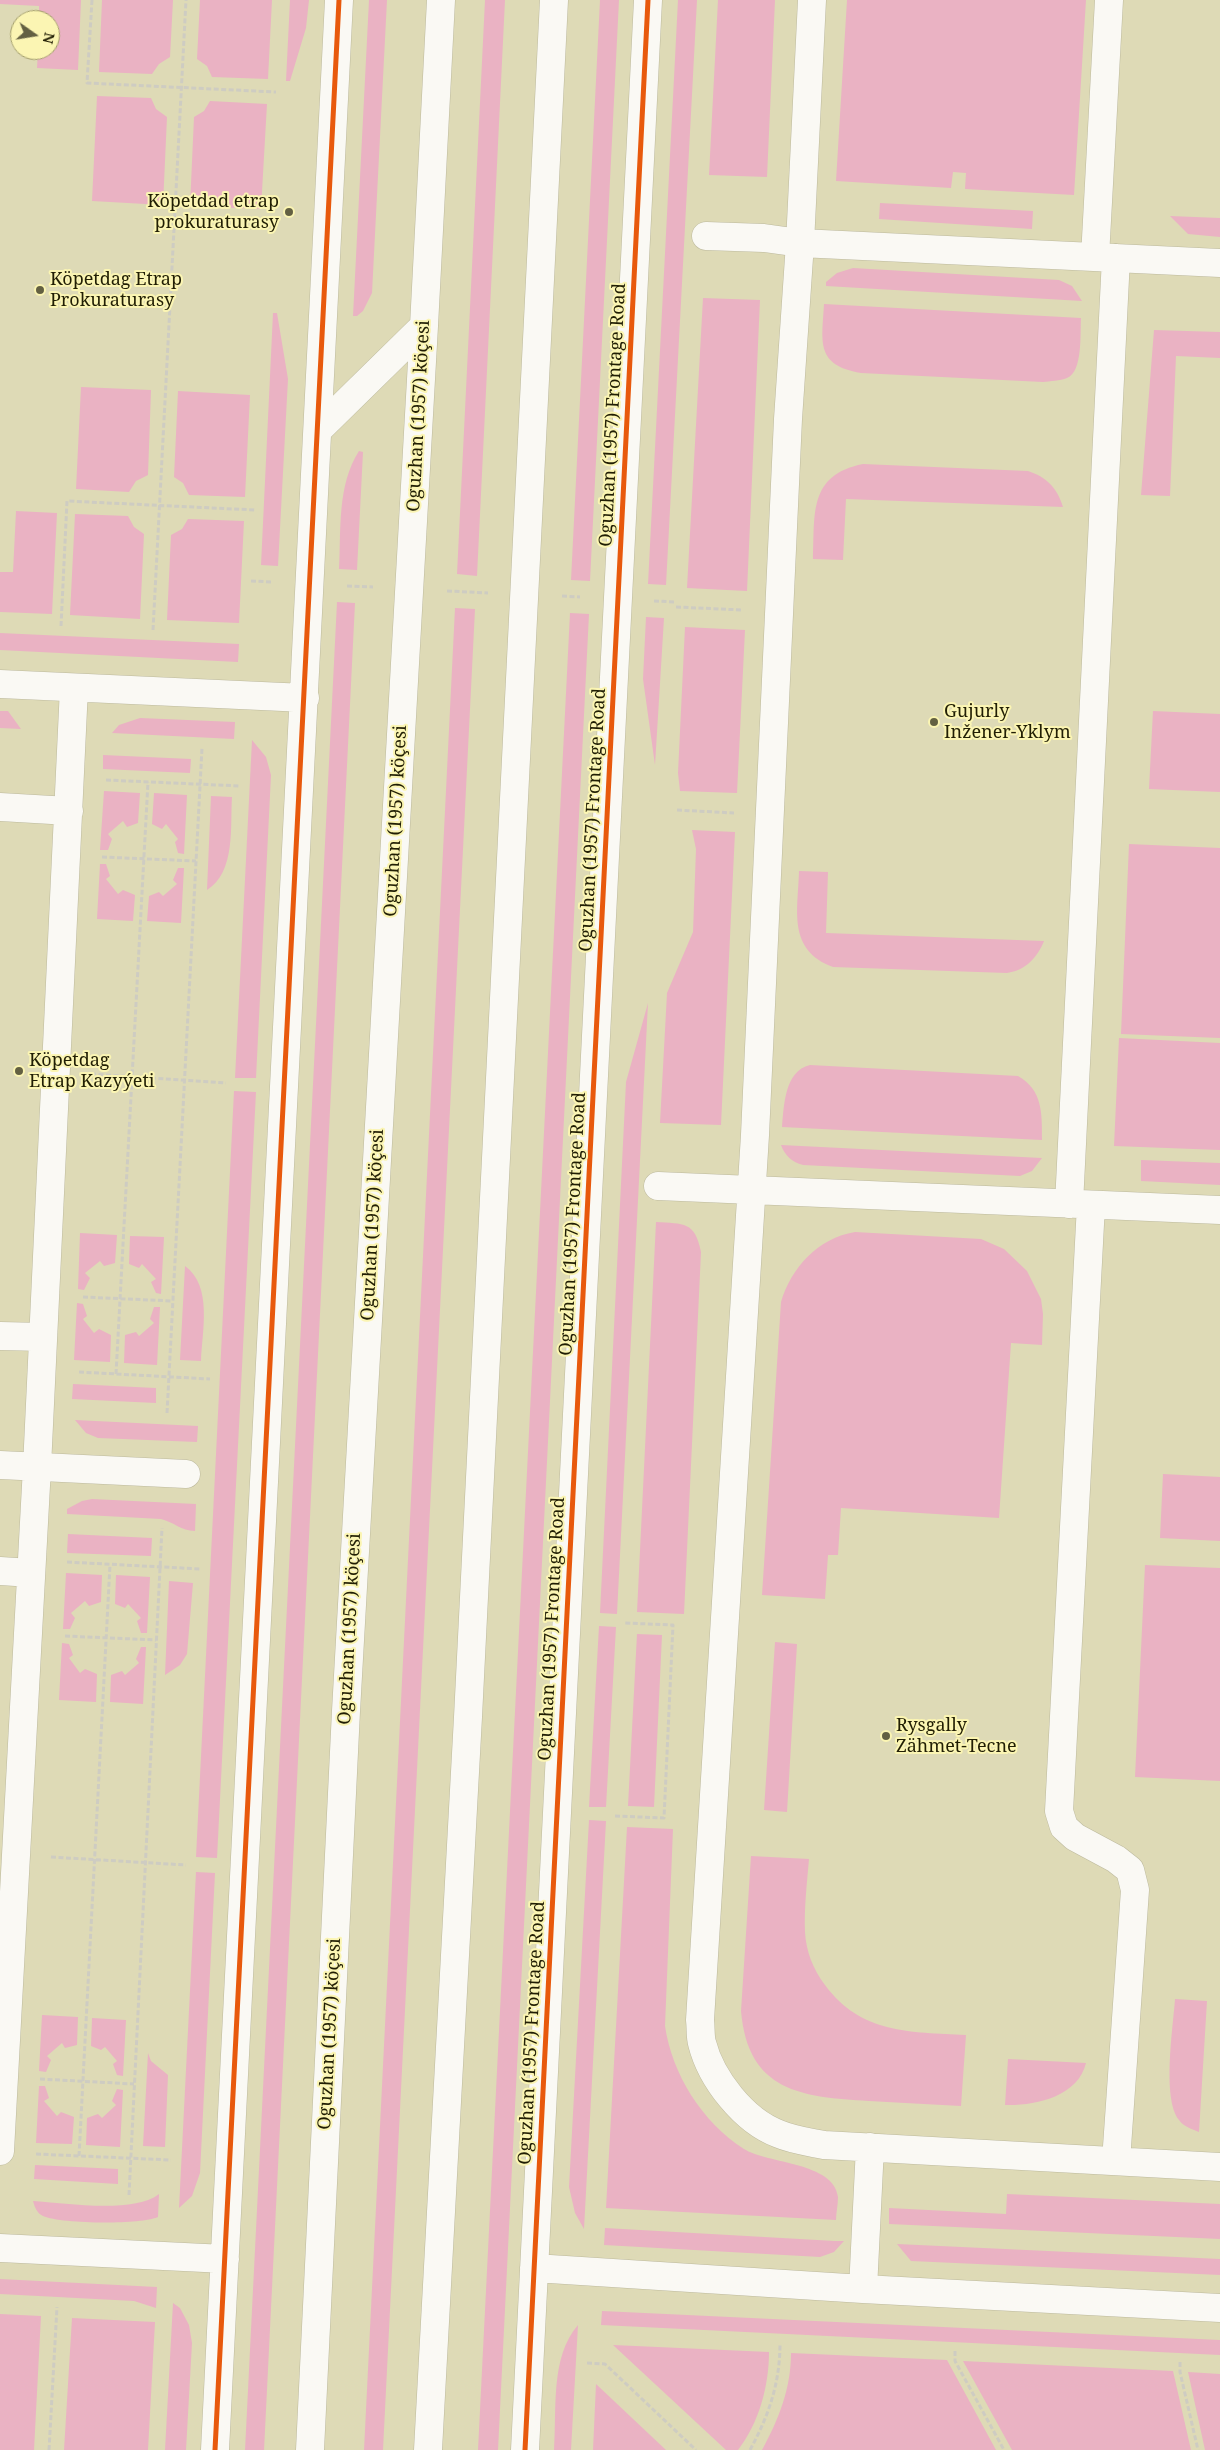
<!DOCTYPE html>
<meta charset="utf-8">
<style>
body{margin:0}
#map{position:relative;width:1220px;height:2450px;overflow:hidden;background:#dedab6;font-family:"Noto Serif",serif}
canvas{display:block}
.north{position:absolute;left:10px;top:10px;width:50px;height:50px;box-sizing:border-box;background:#fbf5b3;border:1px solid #a49f6d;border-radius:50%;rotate:103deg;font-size:14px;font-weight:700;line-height:20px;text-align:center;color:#211e04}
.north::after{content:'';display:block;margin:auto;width:18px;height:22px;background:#636042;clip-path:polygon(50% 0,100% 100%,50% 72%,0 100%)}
</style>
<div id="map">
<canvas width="1220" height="2450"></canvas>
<div class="north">N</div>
</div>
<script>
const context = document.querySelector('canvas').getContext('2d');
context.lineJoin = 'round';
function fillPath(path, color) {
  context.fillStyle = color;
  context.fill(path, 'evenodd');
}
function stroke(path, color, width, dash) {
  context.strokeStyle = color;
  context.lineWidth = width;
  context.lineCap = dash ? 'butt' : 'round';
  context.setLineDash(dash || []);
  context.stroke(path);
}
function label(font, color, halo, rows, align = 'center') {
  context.font = font + ' "Noto Serif",serif';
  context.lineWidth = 4;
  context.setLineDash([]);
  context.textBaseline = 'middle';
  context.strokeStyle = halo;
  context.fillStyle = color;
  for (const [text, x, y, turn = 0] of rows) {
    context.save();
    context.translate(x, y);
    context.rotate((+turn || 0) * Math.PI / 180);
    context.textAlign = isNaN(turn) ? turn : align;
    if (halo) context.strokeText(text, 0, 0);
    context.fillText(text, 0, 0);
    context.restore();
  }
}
const green = new Path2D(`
 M0,0H81L78,70L37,68L38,50H50V20H39V6L0,4Z
 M102,0H173L170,57L159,64L152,74L99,72Z
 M200,0H272L268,79L212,77L207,66L197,59Z
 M290,0H309L306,28L290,81H286Z
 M369,0H387L372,293L363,311L357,316H353Z
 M485,0H505L477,576L457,574Z
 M600,0H619L590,581L571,580Z
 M678,0H697L666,585L648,584Z
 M718,0H775L767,177L709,175Z
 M847,0H1086L1074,195L965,189L966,173L953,172L951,188L836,181Z
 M97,96L151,98L156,109L167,117L163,205L92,201Z
 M210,101L267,104L261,209L190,206L194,117L204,111Z
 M880,203L1033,211L1032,229L879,219Z
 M1170,216L1220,218V237L1188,234Z
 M853,268L1059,280L1072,286L1082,301L826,286V282L837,273Z
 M703,298L760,300L747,591L687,588Z
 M824,304L1081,318C1080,333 1083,372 1067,378C1060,381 1050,381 1043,382L861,373C815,365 822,342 824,304Z
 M273,313H277L288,379L278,566L261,565Z
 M1154,330L1220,332V358L1176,356L1170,496L1141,495Z
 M81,387L151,390L148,475L136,481L129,492L76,489Z
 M178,391L250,395L245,497L189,495L183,483L174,477Z
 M359,451L363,452L357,570L339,569C341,530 337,485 359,451Z
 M863,464L1028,471C1046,477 1057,487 1063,507L846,499L843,560L813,559C815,514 808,475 863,464Z
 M16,511L57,513L52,614L0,612V572H13Z
 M75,514L128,516L134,527L144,534L140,619L70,615Z
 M188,519L244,521L239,623L167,620L171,535L182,529Z
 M337,602L355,603L264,2450H245Z
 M455,608L475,609L383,2450H364Z
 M570,613L589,614L498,2450H478Z
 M646,617L664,618L655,765L643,679Z
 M685,627L745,630L737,793L680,791L678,773Z
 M0,633L239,644L238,662L0,650Z
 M0,711H8L21,729L0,728Z
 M1153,711L1220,714V792L1149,789Z
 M140,718L235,722L234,739L112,733L119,725Z
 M252,740L266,757L271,775L256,1078H235Z
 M103,755L191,759L190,773L103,769Z
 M104,791L140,793L138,823L127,827L123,821L108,834L112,839L108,850H100Z
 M154,793L187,795L184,854L178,853L175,842L178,839L166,824L162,829L152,824Z
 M211,796L232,797C230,826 236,872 207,890Z
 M692,830L735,832L721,1125L660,1123L667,993L693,932L696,849Z
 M1129,844L1220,848V1038L1121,1034Z
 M100,864H106L110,876L106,879L118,894L123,890L135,895L133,921L97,919Z
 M178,868H184L181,923L147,921L149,896L159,892L163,896L177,884L173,880Z
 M799,871L828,872L826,933L1044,941C1037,958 1026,970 1007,973L833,967C787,950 798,910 799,871Z
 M648,1003L617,1614L600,1613L626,1082Z
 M1119,1038L1220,1043V1150L1114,1146Z
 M810,1065L1018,1076C1043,1090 1042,1114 1042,1140L782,1127C784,1107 784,1071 810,1065Z
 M234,1091L256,1092L217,1858L196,1857Z
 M781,1145L1042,1158L1032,1171L1020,1176L803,1165C792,1162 785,1156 781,1145Z
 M1141,1160L1220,1163V1185L1141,1181Z
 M656,1222C684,1224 695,1221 701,1252L684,1614L637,1612Z
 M855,1232L981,1239L1004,1249L1027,1271L1041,1299L1043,1314L1042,1345L1011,1343L999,1518L841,1508L838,1555H828L825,1599L762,1595L781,1302C791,1268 818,1238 855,1232Z
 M80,1233L117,1235L115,1263L104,1266L100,1261L85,1273L90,1278L84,1290L78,1289Z
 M130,1236L164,1237L161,1294L156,1293L151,1282L156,1279L142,1264L139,1268L129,1264Z
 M185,1266C213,1286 202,1332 201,1361L180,1360Z
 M77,1303L83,1304L87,1316L83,1319L94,1333L99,1329L111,1335L110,1362L74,1360Z
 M154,1307H160L157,1365L124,1363L125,1335L136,1332L139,1336L154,1323L150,1319Z
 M73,1384L156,1388V1403L72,1399Z
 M75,1420L198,1426L197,1442L98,1438L86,1433Z
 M1163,1474L1220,1477V1541L1160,1538Z
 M92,1499L196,1504L195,1531C181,1531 174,1522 161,1519L67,1514V1509L82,1501Z
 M68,1534L152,1538L151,1556L67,1553Z
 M1145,1565L1220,1568V1781L1135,1777Z
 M66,1573L102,1575L101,1602L89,1606L85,1601L71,1613L75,1618L70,1629H63Z
 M116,1575L150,1577L147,1633H141L137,1621L141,1618L128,1604L125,1608L115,1604Z
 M169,1581L193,1583L187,1654L180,1665L165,1675Z
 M599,1626L616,1627L606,1807H589Z
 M637,1634L662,1635L654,1807L628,1806Z
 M775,1642L797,1644L787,1812L764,1810Z
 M62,1643L69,1644L73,1655L69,1658L80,1673L85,1669L97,1674L96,1702L59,1700Z
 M141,1647H146L143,1704L110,1702L111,1675L122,1671L125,1675L139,1663L136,1659Z
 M589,1820L606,1821L584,2229L575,2213L569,2187Z
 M627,1827L673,1829L665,2026C672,2074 702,2122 744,2149C768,2164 834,2162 838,2197C838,2205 836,2213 836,2220L606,2208Z
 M751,1856L809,1859C807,1883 804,1908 805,1932C806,1951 813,1969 825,1985C861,2034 910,2032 966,2035L961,2106C930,2104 899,2103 869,2101C802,2097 748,2092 741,2011Z
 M196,1872L215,1873L200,2173L192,2196L179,2208Z
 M1175,1999L1207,2001L1199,2132C1192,2129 1184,2127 1179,2120C1162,2098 1173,2028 1175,1999Z
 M42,2015L78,2017L77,2045L65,2048L62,2043L47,2056L51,2060L46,2072L39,2071Z
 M92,2018L126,2020L123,2076L117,2075L113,2064L117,2061L105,2047L101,2050L91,2046Z
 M148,2053L151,2061L168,2075L165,2147L143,2146Z
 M1008,2059L1086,2063C1078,2097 1034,2106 1005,2105Z
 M39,2086H45L49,2098L44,2101L57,2116L61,2112L74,2117L72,2144L36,2143Z
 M117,2089L123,2090L120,2147L86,2145L87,2118L98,2114L102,2118L116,2105L112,2101Z
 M35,2165L118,2169V2184L34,2179Z
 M159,2194L158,2217C139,2225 61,2224 43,2216C37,2213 35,2208 33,2201C65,2203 134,2214 159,2194Z
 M1007,2194L1220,2204V2239L889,2224V2208L1006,2214Z
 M605,2228L835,2241H844L834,2252L820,2257L604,2245Z
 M897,2244L1220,2259V2275L911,2261Z
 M0,2279L157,2287L156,2308L134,2301L0,2294Z
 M173,2303L180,2308L189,2325L192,2343L186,2450H165Z
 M602,2311L1220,2340V2355L601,2325Z
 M0,2314L41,2316L34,2450H0Z
 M72,2318L155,2322L148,2450H64Z
 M578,2325L571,2450H554C557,2410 550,2357 578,2325Z
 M613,2345L769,2352C769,2386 759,2423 738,2450H726Z
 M791,2353L947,2360L996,2450H762C779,2419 791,2388 791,2353Z
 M963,2361L1173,2371L1191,2450H1012Z
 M1188,2372L1220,2374V2450H1205Z
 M596,2384L666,2450H593Z`);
const path = new Path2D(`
 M92,0L87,83L276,92
 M251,581L273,582
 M347,586L373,587
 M447,591L488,593
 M562,596L580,597
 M654,601L676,602
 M676,607L742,610
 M61,626L67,501L255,510
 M153,630L186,0
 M106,780L240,786
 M677,810L734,813
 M102,857L196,861
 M91,1074L226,1083
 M83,1297L172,1301
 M79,1372L210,1379
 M116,1374L148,782
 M167,1413L202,748
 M67,1562L201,1569
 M65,1636L156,1640
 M615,1816L664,1818L673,1625L625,1623
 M51,1857L186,1865
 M40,2079L134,2084
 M36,2154L171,2160
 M79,2156L110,1565
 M129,2195L162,1528
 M955,2351V2361L1004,2450
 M1180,2362V2372L1198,2450
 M587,2363L605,2364L696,2450
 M49,2450L57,2307
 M750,2450C769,2415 780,2383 780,2343`);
const minor = new Path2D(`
 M812,0L800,243L788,419L755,1135L700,2020C701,2027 700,2036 702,2043C711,2079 744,2121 779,2134C793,2140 809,2142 824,2145L1220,2167
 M706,236L764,238L800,243L1220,263
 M1095,257L1109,0
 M0,684L305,698
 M0,807L69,811
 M658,1186L1220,1210
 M1069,1204L1116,258
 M1091,1205L1059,1811L1064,1827L1075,1837L1116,1859L1130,1870L1135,1890L1116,2161
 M0,1336L43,1337
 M0,1465L186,1474
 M0,1571L31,1573
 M0,2151L37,1467L74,688
 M0,2248L225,2259
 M534,2268L863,2289L1220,2308
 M863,2289L870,2147
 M215,2450L339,0
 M525,2450L648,0`);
const major = new Path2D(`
 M318,430L424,326
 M310,2450L346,1711L424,326L441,0
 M428,2450L468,1717L554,0`);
const cycleway = new Path2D(`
 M215,2450L339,0
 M525,2450L648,0`);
const markers = [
 [289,212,5,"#636042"],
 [40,290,5,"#636042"],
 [934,722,5,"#636042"],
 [19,1071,5,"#636042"],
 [886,1736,5,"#636042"]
];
const poiNames = [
 ["Köpetdad etrap",279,202,"right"],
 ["prokuraturasy",279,223,"right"],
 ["Köpetdag Etrap",50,280],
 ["Prokuraturasy",50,301],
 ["Gujurly",944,712],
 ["Inžener-Yklym",944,733],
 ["Köpetdag",29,1061],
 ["Etrap Kazyýeti",29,1082],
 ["Rysgally",896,1726],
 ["Zähmet-Tecne",896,1747]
];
const streetNames = [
 ["Oguzhan (1957) Frontage Road",613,415,-87],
 ["Oguzhan (1957) köçesi",419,416,-87],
 ["Oguzhan (1957) Frontage Road",593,820,-87],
 ["Oguzhan (1957) köçesi",396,821,-87],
 ["Oguzhan (1957) Frontage Road",573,1224,-87],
 ["Oguzhan (1957) köçesi",373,1225,-87],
 ["Oguzhan (1957) köçesi",350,1629,-87],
 ["Oguzhan (1957) Frontage Road",552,1629,-87],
 ["Oguzhan (1957) Frontage Road",532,2033,-87],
 ["Oguzhan (1957) köçesi",330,2034,-87]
];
fillPath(green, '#eab2c3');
stroke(minor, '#bcb99d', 29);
stroke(major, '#bcb99d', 29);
stroke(path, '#ceccc2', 3, [5, 2.5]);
stroke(minor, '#faf9f4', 28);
stroke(major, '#faf9f4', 28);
stroke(cycleway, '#e8590c', 5);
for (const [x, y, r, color] of markers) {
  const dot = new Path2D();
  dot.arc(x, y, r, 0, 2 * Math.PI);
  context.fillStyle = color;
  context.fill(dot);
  stroke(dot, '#fbf5b3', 2);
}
label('18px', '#211e04', '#fbf5b3', poiNames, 'left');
label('18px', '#211e04', '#fbf5b3', streetNames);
</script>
